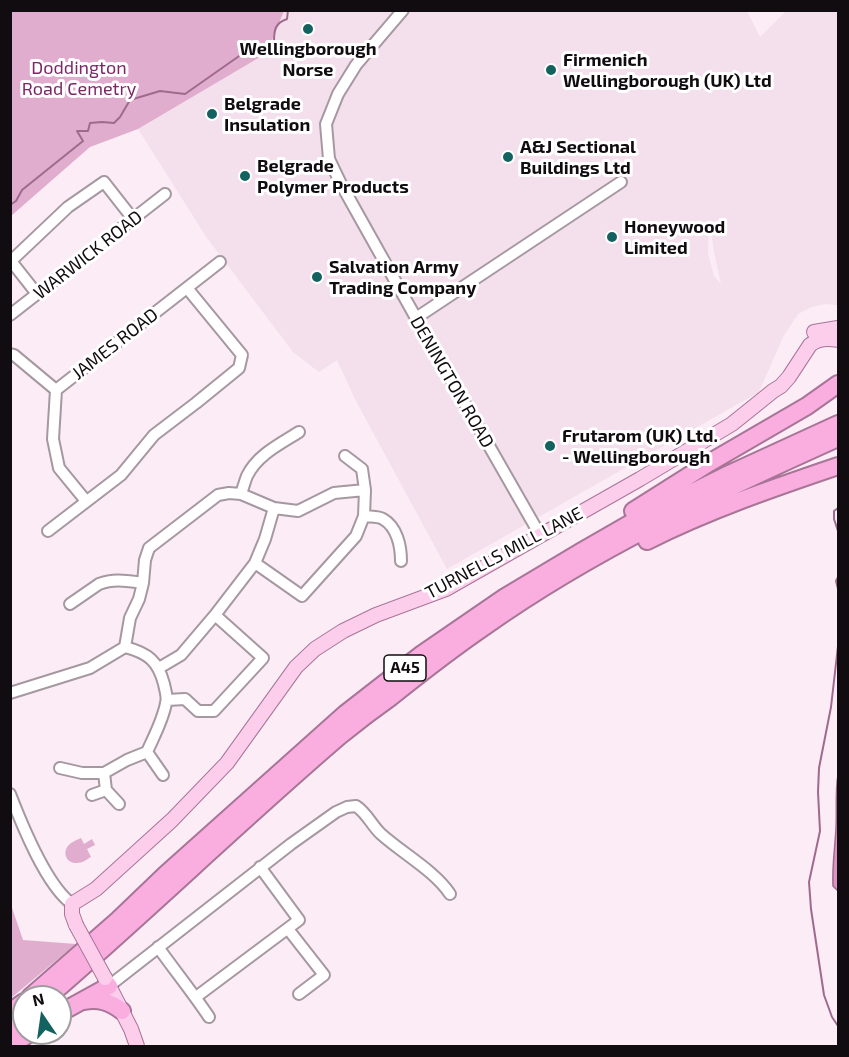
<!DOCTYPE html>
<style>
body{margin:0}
#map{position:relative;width:849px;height:1057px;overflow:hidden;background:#fbecf5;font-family:"Exo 2",sans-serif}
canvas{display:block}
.frame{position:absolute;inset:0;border:12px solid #100c0f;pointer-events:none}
.north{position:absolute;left:12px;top:985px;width:60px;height:60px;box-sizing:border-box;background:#fff;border:2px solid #9f9e9f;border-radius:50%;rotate:347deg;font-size:16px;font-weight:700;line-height:24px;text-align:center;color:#100c0f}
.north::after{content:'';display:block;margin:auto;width:21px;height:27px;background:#13625f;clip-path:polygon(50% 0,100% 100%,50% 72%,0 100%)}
</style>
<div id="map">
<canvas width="849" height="1057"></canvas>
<div class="frame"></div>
<div class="north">N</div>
</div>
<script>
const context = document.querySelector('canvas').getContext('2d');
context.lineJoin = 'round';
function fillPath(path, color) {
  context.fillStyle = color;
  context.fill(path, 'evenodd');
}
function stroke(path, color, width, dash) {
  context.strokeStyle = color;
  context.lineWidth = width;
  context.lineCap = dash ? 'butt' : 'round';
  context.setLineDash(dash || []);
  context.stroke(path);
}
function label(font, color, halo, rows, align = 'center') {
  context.font = font + ' "Exo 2",sans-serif';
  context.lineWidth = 6;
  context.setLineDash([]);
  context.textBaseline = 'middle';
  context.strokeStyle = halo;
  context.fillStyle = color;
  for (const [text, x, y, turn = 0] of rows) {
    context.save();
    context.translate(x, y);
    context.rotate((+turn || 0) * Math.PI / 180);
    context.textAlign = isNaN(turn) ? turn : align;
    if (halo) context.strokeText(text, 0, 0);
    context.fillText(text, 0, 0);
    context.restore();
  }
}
const built = new Path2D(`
 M284,11H747L760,37L786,11H838V304L837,305L825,304L812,307L798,314L783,337L759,392L447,569L356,401L337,360L319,372L293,352L207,238L138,129L267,53ZM709,218L714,252L721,284L714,276L708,254Z`);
const green = new Path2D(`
 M11,10H284V11L267,53L138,129L90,147L11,216Z
 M81,838L84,844L92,839L95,845L87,849L91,857C86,860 82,863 77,863C67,864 62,853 68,846C71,842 77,840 81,838Z
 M10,902L23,940L76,944L11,998Z`);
const water = new Path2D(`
 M838,775V891L833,886C832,866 835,848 836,828C837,810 835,792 838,775Z`);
const stream = new Path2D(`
 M10,205L16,201L22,190L83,141L77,131H88L90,123L102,122L114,123L120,117L130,100L160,91L185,94L252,47H262L274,42C274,30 275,23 287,19L288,10
 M838,508L834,511V519L838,531
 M838,577L836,581L838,589
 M838,646L831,707L819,768L818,792L820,831L809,882L811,909L824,995L832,1017L838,1026`);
const minor = new Path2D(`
 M403,10L356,65L338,94L326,124L329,159L341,184L416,318L540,535
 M37,294L11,261L68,207L104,182L133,219
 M10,315L165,194
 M416,318L621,182
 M10,354L14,355L56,390L220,262
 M56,390L53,439L59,468L86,501
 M241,494C243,488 245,481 247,476C257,455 280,444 299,432
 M364,516C370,517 378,516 383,519C397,527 401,546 401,561
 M48,531L121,475L154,435L196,403L239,368L242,355L187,288
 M255,563L265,539L274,508
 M70,604L99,584C114,578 128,581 143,583
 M159,668L181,655L215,615L255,563L302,596L356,536L364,516L365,490L362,469L345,456
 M10,693L90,668L125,647L130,618L139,599L143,583L145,560L149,548L218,495L229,493L241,494L274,508L298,511L334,493L365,490
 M167,700L185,699L198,711H214L263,658L215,615
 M147,752L163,775
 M60,768L82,773H104L127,760L147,752C154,736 163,720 166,703C168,697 165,690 164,684C158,661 148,653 125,647
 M104,773L106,790L119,804
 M10,794C22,825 46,885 72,904
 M92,795L106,790
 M288,929L324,975L299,994
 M158,947C175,971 193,993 209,1017
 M109,986L291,844L336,812L347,807L356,806C367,813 372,826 381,834C402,853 435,871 450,894
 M196,997L299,920L260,867`);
const major = new Path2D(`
 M814,332L838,328
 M76,925L72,914V904L96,889L172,820L227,763L296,667L315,649L343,631L376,615L446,589L640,479L732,424L773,391L781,386L789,377L810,345C818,338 828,338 838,340
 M105,978L131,1029L137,1046`);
const highway = new Path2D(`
 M633,511L709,463L807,406L838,384
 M647,541C709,510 773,488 838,466
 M55,991C152,907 244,818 341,735C357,722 374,709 391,697C421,673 452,649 484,627C594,549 716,493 838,438
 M30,997L118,920L166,874L345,714L422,654L505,597L582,551L631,523L729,474L838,424
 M84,1001C99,998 110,1002 122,1011
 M10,1012L24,1002
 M60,1013L109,986
 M10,1028L24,1018
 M10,1046L30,1033`);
const majorBridge = new Path2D(`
 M76,925L105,978`);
const markers = [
 [308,29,6,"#13625f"],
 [551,70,6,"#13625f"],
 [212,114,6,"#13625f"],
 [508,157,6,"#13625f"],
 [245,176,6,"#13625f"],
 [612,237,6,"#13625f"],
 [317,277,6,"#13625f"],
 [550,446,6,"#13625f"]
];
const shields = [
 [405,668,42]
];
const shieldNames = [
 ["A45",405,668]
];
const poiNames = [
 ["Wellingborough",308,49,"center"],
 ["Norse",308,70,"center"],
 ["Firmenich",563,60],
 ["Wellingborough (UK) Ltd",563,81],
 ["Belgrade",224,104],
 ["Insulation",224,125],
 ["A&J Sectional",520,147],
 ["Buildings Ltd",520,168],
 ["Belgrade",257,166],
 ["Polymer Products",257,187],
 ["Honeywood",624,227],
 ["Limited",624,248],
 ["Salvation Army",329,267],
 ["Trading Company",329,288],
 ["Frutarom (UK) Ltd.",562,436],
 ["- Wellingborough",562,457]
];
const parkNames = [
 ["Doddington",79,68],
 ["Road Cemetry",79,89]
];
const streetNames = [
 ["WARWICK ROAD",88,255,-38],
 ["JAMES ROAD",115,344,-38],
 ["DENINGTON ROAD",452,382,60],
 ["TURNELLS MILL LANE",504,553,-28]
];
fillPath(built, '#f4dfec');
fillPath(green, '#e0adce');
fillPath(water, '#dd92c4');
stroke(water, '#a06a8e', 1.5);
stroke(stream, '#a06a8e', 2);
stroke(minor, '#a698a0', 14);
stroke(major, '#a87597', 16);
stroke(highway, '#a87597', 20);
stroke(minor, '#fff', 10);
stroke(major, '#fcceec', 14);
stroke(highway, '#faaee0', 16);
stroke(majorBridge, '#a87597', 16, []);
stroke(majorBridge, '#fcceec', 14);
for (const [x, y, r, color] of markers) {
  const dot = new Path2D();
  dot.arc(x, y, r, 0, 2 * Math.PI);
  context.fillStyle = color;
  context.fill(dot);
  stroke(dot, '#fff', 2);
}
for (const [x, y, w] of shields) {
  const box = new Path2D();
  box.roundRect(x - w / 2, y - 13, w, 26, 4.5);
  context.fillStyle = '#fff';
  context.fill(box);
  stroke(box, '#100c0f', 1.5);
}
label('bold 16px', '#100c0f', null, shieldNames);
label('bold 18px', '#100c0f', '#fff', poiNames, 'left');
label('18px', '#7c2665', '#fff', parkNames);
label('18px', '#100c0f', '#fff', streetNames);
</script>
